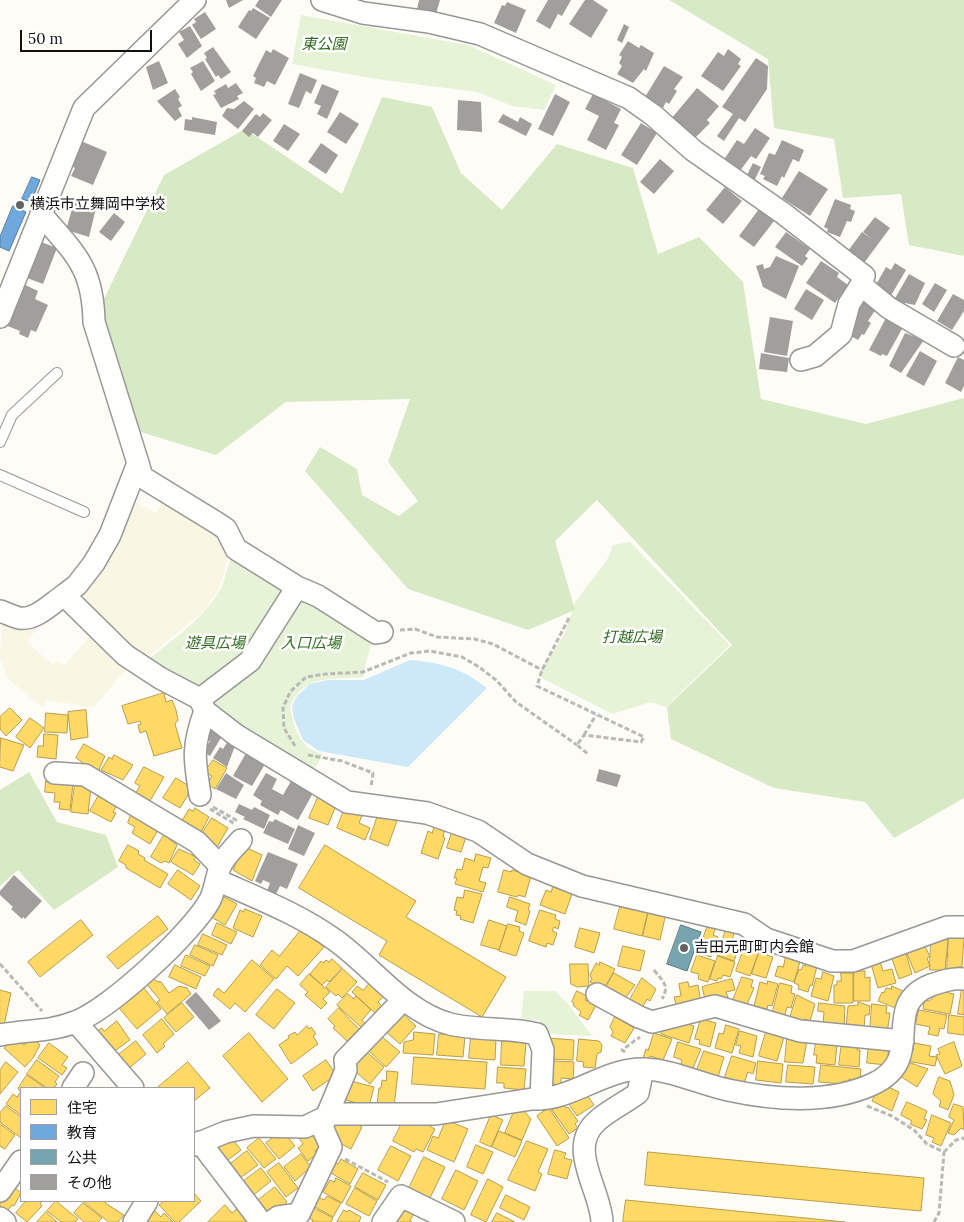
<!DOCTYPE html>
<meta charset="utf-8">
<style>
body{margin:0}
#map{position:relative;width:964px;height:1222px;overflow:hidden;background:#fdfcf7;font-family:Lora,"Noto Sans JP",serif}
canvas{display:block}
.legend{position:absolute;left:20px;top:1087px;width:175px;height:115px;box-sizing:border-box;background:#fff;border:1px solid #a0a0a0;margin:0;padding:6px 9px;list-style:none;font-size:15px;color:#111}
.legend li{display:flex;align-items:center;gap:10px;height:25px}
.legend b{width:25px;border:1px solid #a0a0a0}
.scale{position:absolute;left:20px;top:30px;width:132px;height:22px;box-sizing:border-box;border:2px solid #111;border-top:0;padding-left:6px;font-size:15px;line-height:18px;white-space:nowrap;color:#111;-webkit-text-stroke:4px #fff;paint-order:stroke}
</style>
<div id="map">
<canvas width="964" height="1222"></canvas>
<ul class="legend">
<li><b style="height:14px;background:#ffd966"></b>住宅</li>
<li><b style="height:14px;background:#6fa8dc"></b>教育</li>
<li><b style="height:14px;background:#76a5af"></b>公共</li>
<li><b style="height:14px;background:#a19f9c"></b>その他</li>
</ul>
<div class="scale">50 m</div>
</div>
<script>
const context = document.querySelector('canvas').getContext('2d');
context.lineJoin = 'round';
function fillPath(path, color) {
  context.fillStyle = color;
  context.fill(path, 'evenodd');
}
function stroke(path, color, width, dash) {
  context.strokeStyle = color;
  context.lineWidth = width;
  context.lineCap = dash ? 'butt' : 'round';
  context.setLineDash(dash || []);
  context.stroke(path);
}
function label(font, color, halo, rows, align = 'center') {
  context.font = font + ' Lora,"Noto Sans JP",serif';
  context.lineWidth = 5;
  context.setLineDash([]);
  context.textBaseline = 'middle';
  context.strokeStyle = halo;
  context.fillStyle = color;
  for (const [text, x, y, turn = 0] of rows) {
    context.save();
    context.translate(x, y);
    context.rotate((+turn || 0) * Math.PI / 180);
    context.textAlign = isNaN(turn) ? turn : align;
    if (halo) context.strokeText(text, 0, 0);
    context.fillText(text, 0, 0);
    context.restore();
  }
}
const farmland = new Path2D(`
 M128,497L156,513L165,497L219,531L233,552L227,560L219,590L201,614L141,662L74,591Z
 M2,619L32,624L37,628L27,642L53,665L57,661L64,666L92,634L130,665L93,708L48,700L43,708L7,678L0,657Z`);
const green = new Path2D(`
 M301,15L468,45L556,85L544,110L512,106L478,92L376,79L292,64Z
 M630,542L730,645L666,707L650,702L612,714L542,678V667L564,635L575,602L607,560L613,545Z
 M235,553L289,590L241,663L202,691L143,664C169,642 200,622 219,592C227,580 225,565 235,553Z
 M297,593L373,638L365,666L364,677C334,680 305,673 290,706C294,729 299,748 323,754L314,770L209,708L215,695Z
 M524,991H555L569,1005L592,1036L548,1034L539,1020L521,1019Z`);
const forest = new Path2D(`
 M669,0H964V256L909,245L901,194L843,198L834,139L774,128L768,59Z
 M382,97L432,107L461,173L502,210L557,144L633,168L658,254L699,237L743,282L761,399L866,424L964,398V798L894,838L865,802L774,788L671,739L667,707L732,645L597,500L555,541L575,610L528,630L408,589L305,471L320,447L357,469L362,495L399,516L418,501L388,462L410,399L286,402L216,455L134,430L100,307L164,175L245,129L342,194Z
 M29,772L57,822L106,835L118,867L54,910L18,870L0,886V790Z`);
const water = new Path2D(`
 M410,660C442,663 462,668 487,688L408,767L319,751L303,740L294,719L292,706L297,696L310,684L327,680H364Z`);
const homes = new Path2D(`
 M164,693L166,702L172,700L176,710L178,720L175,724L182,748L154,756L146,731L140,733L138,725L141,724L140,721L128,724L122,706Z
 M10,708L22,720L6,736L0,729V717Z
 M86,710L88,737L71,740L68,712Z
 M46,713L68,715L67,733L45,732Z
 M30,718L44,728L30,748L16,737Z
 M44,734L58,735L56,759L37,757L38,746H43Z
 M1,738L24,745L13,771L0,767Z
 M84,744L105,756L97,774L80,765L82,762L76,758Z
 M114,755L133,765L123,780L101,770L109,757L112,759Z
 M213,760L227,768L215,789L207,784L212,776L205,772Z
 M144,767L164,777L148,804L134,796L140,786L135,783Z
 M176,778L192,788L180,808L163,798Z
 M46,781L73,784L70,810L59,809L60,802H54L55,793L45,792Z
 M75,785L91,787L88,814L71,812Z
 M99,795L117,805L113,812L116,813L111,822L90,811Z
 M319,795L337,803L328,825L309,818Z
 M195,808L209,817L199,836L180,824L189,809L193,811Z
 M345,808L362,815L359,823L370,828L365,840L337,828Z
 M131,815L158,830L150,844L132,833L135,827L128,823Z
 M378,815L398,818L388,846L370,839Z
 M212,818L228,828L217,847L200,837Z
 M435,824L445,828L443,837L445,838L438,859L421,853L428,831L432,833Z
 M452,832L466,837L461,852L447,848Z
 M164,835L177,845L169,863L165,861L161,863L151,857Z
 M128,845L139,851L138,854L145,858L144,860L168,874L160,888L126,868V865L119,861Z
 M325,845L416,901L406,917L506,977L482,1017L379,955L387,941L299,888Z
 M247,848L262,855L252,881L233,870L238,858Z
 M179,849L196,857L194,860L200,864L193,875L171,862Z
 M476,854L491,858L488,868L483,867L479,881L486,883L483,892L455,884L457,878H454L457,869L462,870L465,858L474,861Z
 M178,870L200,886L191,900L168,884Z
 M504,870L511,872L512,870L531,876L525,897L518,895L517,897L498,892Z
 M554,882L574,888L565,914L540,905L546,890L551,892Z
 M465,890L482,894L473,923L460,919L461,916L456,915L457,911L454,910L457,897L463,898Z
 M217,893L237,904L225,925L206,914Z
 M510,897L530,904L528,910L530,911L526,925L515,921L518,911L507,907Z
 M620,907L648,912L642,936L614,929Z
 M245,909L262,916L253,937L233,928L240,910L243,912Z
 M540,910L556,915L555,919L560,921L558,929L554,927L552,931L557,933L553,945L547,943L546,947L529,941Z
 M649,910L666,913L660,940L643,936Z
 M158,916L168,929L118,969L107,957Z
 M81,920L93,935L40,977L28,962Z
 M489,920L507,926L499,950L481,945Z
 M217,923L237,932L231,944L212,935Z
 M508,924L520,927L519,931L524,933L516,956L499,951Z
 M708,925L716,927L713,935L718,937L711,957L698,953Z
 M727,927L735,930L732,940L740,943L734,961L717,955Z
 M580,928L600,933L594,953L575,947Z
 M302,929L324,947L298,976L287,966L276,979L260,965L272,950L279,956Z
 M203,934L227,945L222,955L198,945Z
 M949,934L964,937L962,967H957V971H947Z
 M931,938L948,940L945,970H930Z
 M747,940L757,944L754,953L758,954L750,976L736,971Z
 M762,943L770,946L767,955L773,957L766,978L752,974Z
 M195,945L218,955L213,966L190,955Z
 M914,945L916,950L925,946L930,957L927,958L930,966L915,973L905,949Z
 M623,946L645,951L640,971L618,966Z
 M906,954L912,974L899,979L892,959Z
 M186,955L210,966L205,976L181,966Z
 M697,955L715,961L708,982L698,979L699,974L691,972Z
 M718,956L735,962L730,977L723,975L721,979L718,978L717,981L710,979Z
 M786,956L801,958L794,982L775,976L778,966L783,967Z
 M332,959L342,968L329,982L327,980L322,985L310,974L321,961L323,963L326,960L329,962Z
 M252,960L274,979L245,1012L235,1003L230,1009L213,995L218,988L224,993Z
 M880,961L883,971L892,969L896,983L878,988L871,964Z
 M600,962L615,969L604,989L590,982L592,979L590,975L596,963L599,965Z
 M807,963L817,966L812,986L810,985L808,992L798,989L799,985L794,983L799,969L801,970L803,965L805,966Z
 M570,964H588L589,986L577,987L571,984Z
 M175,965L201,977L196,989L169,977Z
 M343,969L357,982L342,998L338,994L336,996L326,987Z
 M854,971H865V978L870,977V1001H854Z
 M823,972L834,976L828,1001L811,996L816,978L821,979Z
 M614,973L635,985L624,1000L605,989Z
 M841,973H853V1003H834V985H837V981H841Z
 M309,974L330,992L323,999L327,1003L321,1009L305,995L308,992L300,985Z
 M152,976L156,981L161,982L169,993L179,986L187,988L191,994L167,1014L157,1002L160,1000L145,982Z
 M742,977L753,980L751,987L754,988L746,1007L732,1003Z
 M642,978L656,989L650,1001L647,999L641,1010L628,1003Z
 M732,979L735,990L726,992L728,997L706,1003L702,987Z
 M768,981L778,984L772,1006L768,1005L767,1009L754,1006L760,982L767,984Z
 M688,982L689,987L698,985L701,1003L677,1008L674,997L681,996L679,984Z
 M370,983L384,996L378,1002L382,1006L375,1013L352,992L357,986L363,990Z
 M780,983L792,986L791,993L795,994L791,1008L787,1007L784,1018L772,1015Z
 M892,986L905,992L898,1009L878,1001L882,992L884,993L886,988L891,989Z
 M143,987L161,1009L137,1029L119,1008Z
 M277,989L295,1003L274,1029L256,1015Z
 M962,989H964V1015L958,1014Z
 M0,990L11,993L4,1025L0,1024Z
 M577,991L587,996L585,1000L596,1005L588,1020L579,1015L581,1012L573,1005L574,1003L572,1002Z
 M940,991L954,994L950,1014L923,1009L924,1000L929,1001Z
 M348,994L354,999L356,996L371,1010L362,1020L368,1026L364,1030L337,1005Z
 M797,995L815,1004L810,1021L804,1019L803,1025L789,1021Z
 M858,1002L870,1006L869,1015H865L864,1029L846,1028L848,1006L858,1005Z
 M182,1003L194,1017L176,1032L164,1018Z
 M819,1003L845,1006L844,1028L823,1025L824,1012L818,1011Z
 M872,1004L887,1006L886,1013H890L887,1033L870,1031Z
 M339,1008L359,1029L347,1041L333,1028L335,1026L328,1019Z
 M919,1010L947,1015L944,1029L940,1028L938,1036L928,1034L930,1027L916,1024Z
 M402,1013L416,1026L400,1044L385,1031Z
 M949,1015L964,1017V1035L948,1033Z
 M615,1017L634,1028L625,1043L611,1036L613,1032L610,1027Z
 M162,1019L174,1034L163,1044L165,1046L157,1053L143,1035Z
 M701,1019L716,1023L710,1047L699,1044L700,1040L695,1039Z
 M117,1021L130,1040L112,1053L97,1031L102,1028L104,1031Z
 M677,1021L694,1026L689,1043L661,1034L664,1024L675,1028Z
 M726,1025L739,1029L732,1053L715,1048L719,1033L723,1034Z
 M307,1026L309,1029L311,1027L316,1034L313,1036L318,1044L291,1064L279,1045L289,1038L288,1036L295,1032L297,1035Z
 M740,1031L757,1036L753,1057L739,1053L741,1046L736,1045Z
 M414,1032L435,1034L433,1055L403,1053L404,1042L413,1040Z
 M766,1032L784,1037L777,1061L759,1056Z
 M249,1033L288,1079L262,1102L223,1056Z
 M654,1033L672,1039L663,1060L650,1056L649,1060L643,1058L646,1049L648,1050Z
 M439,1034L465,1036L463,1057L437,1055Z
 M32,1036L40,1045L33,1058L25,1067L4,1048L11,1040L17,1039L24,1045Z
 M381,1036L400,1052L386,1067L368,1050Z
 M471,1037L496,1039L495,1060L469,1058Z
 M548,1038L574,1040L573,1060L549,1059Z
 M579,1039L599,1041L602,1045L601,1052L597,1054L595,1068L583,1067L584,1062L577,1061Z
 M787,1039L807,1040L803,1063L785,1062Z
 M136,1041L146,1054L128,1069L117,1056Z
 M502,1041L526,1043L524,1066L501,1065Z
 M678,1042L701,1049L693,1068L681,1065L682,1060L674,1057Z
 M816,1042L837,1044L835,1065L816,1063L817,1055H814Z
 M842,1042L858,1044L857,1050H860L859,1067L839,1065Z
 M954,1042L962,1066L945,1074L936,1055L940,1054L938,1049Z
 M49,1043L68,1057L62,1065L67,1068L62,1075L38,1058Z
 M914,1043L931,1046L929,1056L937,1057L935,1066L907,1061L910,1049L913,1050Z
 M869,1044L889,1046L887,1065L867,1063Z
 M366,1051L384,1067L370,1084L351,1068Z
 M704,1051L724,1057L718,1077L697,1070Z
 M732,1056L756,1063L753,1074L748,1072L744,1083L725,1077Z
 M414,1057L487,1062L485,1089L412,1084Z
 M37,1060L59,1076L55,1082L57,1084L54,1088H47L27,1074Z
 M326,1060L336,1075L313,1091L303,1076Z
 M553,1061L574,1062L573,1079L561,1078V1085L551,1084Z
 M758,1061L783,1064L781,1083L756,1080Z
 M905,1061L928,1069L917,1087L900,1076Z
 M6,1062L18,1072L0,1094V1070Z
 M188,1062L210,1088L194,1101V1088H157Z
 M788,1065L815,1067L813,1084L786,1082Z
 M821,1065L861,1069L860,1081L849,1079V1082L844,1081V1084L819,1082Z
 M498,1067L526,1069L524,1090L504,1088V1083H497Z
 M387,1071L398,1072L394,1107L377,1105L379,1088H381L382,1080L386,1081Z
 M27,1075L45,1088H21V1092L18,1089Z
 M939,1077L950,1081L954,1095L948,1110L939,1106L941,1101L933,1094Z
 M351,1081L374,1087L369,1106L345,1100Z
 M884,1085L899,1092L892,1111L872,1101L878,1088Z
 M585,1092L594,1105L577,1116L569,1104Z
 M20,1093L21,1094V1115L6,1104L13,1094L17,1097Z
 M907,1102L927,1111L924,1119L927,1120L922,1129L910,1124L912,1121L901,1115Z
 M562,1103L566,1108L568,1107L578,1121L575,1124L578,1128L569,1134L552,1110Z
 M954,1104L963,1107L964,1130L961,1128L954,1135L948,1133L954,1120L949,1117Z
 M6,1106L21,1117V1138L0,1122V1113Z
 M516,1107L524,1111L531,1119L522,1140L505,1133Z
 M549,1108L569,1138L557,1146L537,1116Z
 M491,1115L503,1120L491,1147L480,1142Z
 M932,1115L951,1123L941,1146L932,1142L934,1138L926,1135Z
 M404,1119L418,1126L420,1121L435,1129L423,1152L416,1149L414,1152L393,1141Z
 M336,1120H348L362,1127L351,1149L332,1139L330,1131Z
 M446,1120L468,1129L454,1162L427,1150L433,1136L438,1138Z
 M0,1124L15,1135L5,1149L0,1146Z
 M309,1131L320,1146L315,1151L317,1154L308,1161L298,1148L303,1144L299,1138Z
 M499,1131L522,1141L515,1157L492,1147Z
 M279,1133L283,1138L286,1135L295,1146L279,1159L266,1143Z
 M230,1136L241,1150L224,1163L213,1150Z
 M259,1138L276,1159L264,1168L247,1148Z
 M527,1141L548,1149L538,1172L542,1174L535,1191L508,1180Z
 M476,1145L493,1152L483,1174L467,1167Z
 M391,1146L411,1156L398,1181L378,1170Z
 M555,1150L566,1153L564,1158L572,1160L567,1179L548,1174Z
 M247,1151L258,1165L240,1178L229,1165Z
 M648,1152L924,1178L921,1211L645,1185Z
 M301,1154L311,1167L295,1181L284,1167Z
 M424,1157L445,1167L430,1198L409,1188Z
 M330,1159L338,1164L341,1159L358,1169L350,1184L324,1169Z
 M279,1163L298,1188L286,1197L267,1172Z
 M261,1168L271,1181L251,1197L241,1183Z
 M456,1170L478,1181L464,1210L442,1199Z
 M363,1173L386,1185L378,1200L355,1187Z
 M336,1178L351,1186L342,1203L323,1192L330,1180L334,1182Z
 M488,1179L503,1187L486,1222L471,1215Z
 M9,1183L21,1193L14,1206L12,1205L4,1215L0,1212V1196Z
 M275,1187L287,1202L269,1216L257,1201Z
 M355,1188L377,1201L369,1216L346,1204Z
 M194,1193L201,1201L179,1222H175L159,1205L164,1201H194Z
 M315,1195L324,1200L327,1196L341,1203L333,1217L310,1204Z
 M506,1195L530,1207L524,1220L500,1208Z
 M626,1200L845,1222H623Z
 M26,1201H42L40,1204L42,1206L27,1222L16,1213Z
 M56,1201L78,1219L75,1222H61L47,1211Z
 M83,1201H107L105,1203L124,1215L118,1222H109Z
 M83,1203L102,1218L98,1222H84L74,1213Z
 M225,1205L232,1213L239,1207L250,1219L247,1222H208Z
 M404,1205L415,1211L410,1221L412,1222H391Z
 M310,1206L333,1218L331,1222H312L313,1220L304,1215Z
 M153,1209L161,1217L164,1213L173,1222H147L144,1219Z
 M344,1210L347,1212L349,1210L361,1217L359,1222H337Z
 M46,1212L57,1222H37Z
 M497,1213L515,1222H492Z`);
const schools = new Path2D(`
 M32,177L40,180L31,202L22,199Z
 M13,206L26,212L9,251L0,247V237Z`);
const public = new Path2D(`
 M681,925L701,932L687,971L667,964Z`);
const building = new Path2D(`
 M226,0H243L229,8Z
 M259,0H282L271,17L255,6Z
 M419,0H440L436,14L417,9Z
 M548,0H571L562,16L558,14L550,29L536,21Z
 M585,0H593L608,10L591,38L569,24Z
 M507,2L526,10L516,33L494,23L502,5L505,6Z
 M253,8L270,18L256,39L238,27L249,10L251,11Z
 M205,12L216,29L201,39L192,25L196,22L194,19Z
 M624,24L629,27L622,43L617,40Z
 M190,26L202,46L187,58L178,44L184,40L179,32Z
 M628,41L639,48L641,45L654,53L646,71L644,69L633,83L617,74L622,66L619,63L622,57L619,55Z
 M213,47L231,72L221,79L218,75L216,77L205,59L207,58L204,53Z
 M273,49L289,58L275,85L267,81L264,87L254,83L256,78L253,76L266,50L271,53Z
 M728,49L741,59L738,64L741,66L723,91L701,76L718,52L724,56Z
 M756,58L768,66L767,89L745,122L739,118L724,141L717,136L733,114L722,107Z
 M159,61L168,83L153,90L146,67Z
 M203,61L215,81L201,91L191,74L193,72L190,68Z
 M664,66L683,77L674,89L677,91L669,104L666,102L663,108L645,97Z
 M300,73L317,80L311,94L306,91L299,108L288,104Z
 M236,83L243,93L237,96L239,99L221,108L213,95L216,94L214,91L226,84L228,88Z
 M322,84L339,91L327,119L317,114L321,106L314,103Z
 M697,88L719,106L707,120L710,123L694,139L671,119Z
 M175,89L180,97L178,99L182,106L178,108L182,116L175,121L157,101Z
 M555,94L570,102L553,136L538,129Z
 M593,94L621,109L614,123L619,125L606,150L587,140L599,116L585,109Z
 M458,100L481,102L482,132L457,130Z
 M244,101L254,109L238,129L222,116L227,108L234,109Z
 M340,112L359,124L346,144L327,132Z
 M263,113L272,120L258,137L253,133L249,137L242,131L256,114L260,117Z
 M503,114L518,122L520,117L532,124L526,136L498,122Z
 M192,117L217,122L215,135L184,130L185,119L192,120Z
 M641,123L657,133L637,165L621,155Z
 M284,124L300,134L288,151L273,141Z
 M755,128L770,138L756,159L751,156L737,175L721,164L737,140L744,144Z
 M782,140L804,150L799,162L793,159L784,178L782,176L777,186L763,179L765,176L760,174L769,153L775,155Z
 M81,141L107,152L93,185L71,176L75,168L71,166Z
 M321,143L338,155L326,174L308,162Z
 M660,159L674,171L654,194L640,182Z
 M753,163L761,167L753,183L745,179Z
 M799,171L828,189L810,216L782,198Z
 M725,187L742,201L723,224L706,210Z
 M835,199L851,205L850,209L855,211L851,222L847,221L840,237L827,232L828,229L824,227Z
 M74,202L96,208L89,237L66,230Z
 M759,209L774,221L754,247L739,236Z
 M114,213L125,222L111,241L99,232Z
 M875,217L890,228L864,263L848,251L862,232L873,240L863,232Z
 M786,232L810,249L805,256L808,258L802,266L775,247Z
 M36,240L57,248L43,284L22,276Z
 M776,256L799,266L786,299L763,287L756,266L763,264L764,269L770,267Z
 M821,261L839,273L837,277L848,285L835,303L806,283Z
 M895,263L906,270L889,299L873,290L886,267L891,270Z
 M909,274L925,283L915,305L905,303L903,306L894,300Z
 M21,283L38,291L35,299L48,305L36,332L31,330L28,338L19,334L20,331L5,325Z
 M935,283L947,290L934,312L922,304Z
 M806,289L824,300L812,320L794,309Z
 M953,294L964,300V311L952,330L937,321Z
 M861,301L876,309L868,321L871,323L864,335L862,334L858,340L847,334Z
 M770,317L793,321L787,356L764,352Z
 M886,318L903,327L887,356L882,354L881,356L869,350Z
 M905,333L924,340L901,373L889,366Z
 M920,351L937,361L924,386L906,376Z
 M761,353L789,358L787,372L759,369Z
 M958,357L964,360V386L961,392L945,383Z
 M212,730L222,736L210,756L203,752L210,741L206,739Z
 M228,741L235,746L227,767L213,758L220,747L223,749Z
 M246,753L265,764L252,786L233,776Z
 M599,769L621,775L617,787L596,781Z
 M226,773L244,785L236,799L216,789Z
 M266,773L277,779L272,789L283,795L291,781L313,793L298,820L281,810L278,815L260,805L262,801L253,795Z
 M239,804L252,810L254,807L270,815L264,829L243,819L245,817L235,812Z
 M275,819L295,829L288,844L263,833L269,821L273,822Z
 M298,825L315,833L304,856L288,849Z
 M268,852L298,864L287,889L280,886L276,894L267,891L270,883L263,880L261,884L255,881Z
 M14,875L42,901L25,919L23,917L22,919L11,909L13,907L0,895V891Z
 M196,992L221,1021L209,1030L185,1002Z`);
const path = new Path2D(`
 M569,618L542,670L537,686L644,737L641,742L584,735L577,745L588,754
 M400,630L415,629L437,637L475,639L493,644L542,670
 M584,735L596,715
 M295,746L284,728L283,708L290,692L306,677L326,674L363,672L411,653L430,651L462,657L479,667L496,680L516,702L577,745
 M308,755L342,761L373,773L371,787
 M213,807L238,821
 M210,809L235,824
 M0,964L42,1011
 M654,970C663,982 670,985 662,999
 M625,1052L622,1050L640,1037
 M867,1106L892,1116L914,1130L927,1144L944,1152L939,1213L934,1222
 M944,1152L956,1140L964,1138
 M345,1159L388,1182`);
const lane = new Path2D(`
 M0,442L12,415L57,373
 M0,475L84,512`);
const street = new Path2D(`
 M322,0L363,13L429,22L480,34L629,98L653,115L694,151L784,214L864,276L861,285L889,308L954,346
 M41,214C75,254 93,267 94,322L138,463L110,535L94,563L77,585L64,595
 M0,317L84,108L195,0
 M801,360L815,356L841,334L849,304L861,285
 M138,463L142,477L217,523L226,529L236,549L297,587L250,661L200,699
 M297,587L318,596L376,633L382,632
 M0,611C6,613 12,616 19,618C35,621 51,604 64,595L125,655L160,678L200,699L205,711L236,735L347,802L427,813L478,831L527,864L582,886L744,924L766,939L832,961H853L947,927H964
 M55,773L85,775L197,842L220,866
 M200,795C194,759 192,746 205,711
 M217,880C257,898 299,914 335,940C373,967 404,1012 450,1024C479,1031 509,1027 537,1034L543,1050L541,1099
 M597,994L639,1017L652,1022L715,1006L800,1031L903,1041
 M76,1022L133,1088
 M0,1035C25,1030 50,1032 75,1022C109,1010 193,932 210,900C215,890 216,878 220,867C224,857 234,848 241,840
 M73,1088L83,1073
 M200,1142L261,1222
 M194,1145L226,1132L254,1126L305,1127L332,1114H436L532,1099C572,1101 604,1068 644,1069C673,1070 700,1084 728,1090C774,1100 830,1104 873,1084C929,1058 878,1006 931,985C943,981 952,978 964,979
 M0,1191L21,1161
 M299,1214L331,1147L322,1127L346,1070L345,1060L403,1000
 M0,1218L5,1222
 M134,1222L147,1201
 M271,1222L278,1217L299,1214
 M383,1222L401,1196L454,1222
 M602,1222C601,1190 566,1148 597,1121C609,1110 625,1103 638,1093L643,1069`);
const markers = [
 [20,205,5,"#646362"],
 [684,948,5,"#646362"]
];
const parkNames = [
 ["東公園",324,45],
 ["打越広場",632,638],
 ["遊具広場",215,644],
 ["入口広場",311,644]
];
const poiNames = [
 ["横浜市立舞岡中学校",30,205],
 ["吉田元町町内会館",694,948]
];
fillPath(farmland, '#f9f7e4');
fillPath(green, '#e7f3d7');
fillPath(forest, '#d8eac5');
fillPath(water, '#cde8f7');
fillPath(homes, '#ffd966');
stroke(homes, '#b89d4c', 1);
fillPath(schools, '#6fa8dc');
stroke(schools, '#537b9f', 1);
fillPath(public, '#76a5af');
stroke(public, '#587980', 1);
fillPath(building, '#a19f9c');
stroke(lane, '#979795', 12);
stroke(street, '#979795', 24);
stroke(path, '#b9b9b8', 3, [5, 2.5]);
stroke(lane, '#fffffe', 10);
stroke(street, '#fffffe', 21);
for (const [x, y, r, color] of markers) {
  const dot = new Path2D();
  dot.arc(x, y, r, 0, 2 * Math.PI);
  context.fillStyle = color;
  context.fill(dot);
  stroke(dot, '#fff', 2);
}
label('italic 15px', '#2f6b1f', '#fff', parkNames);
label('15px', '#111', '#fff', poiNames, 'left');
</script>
